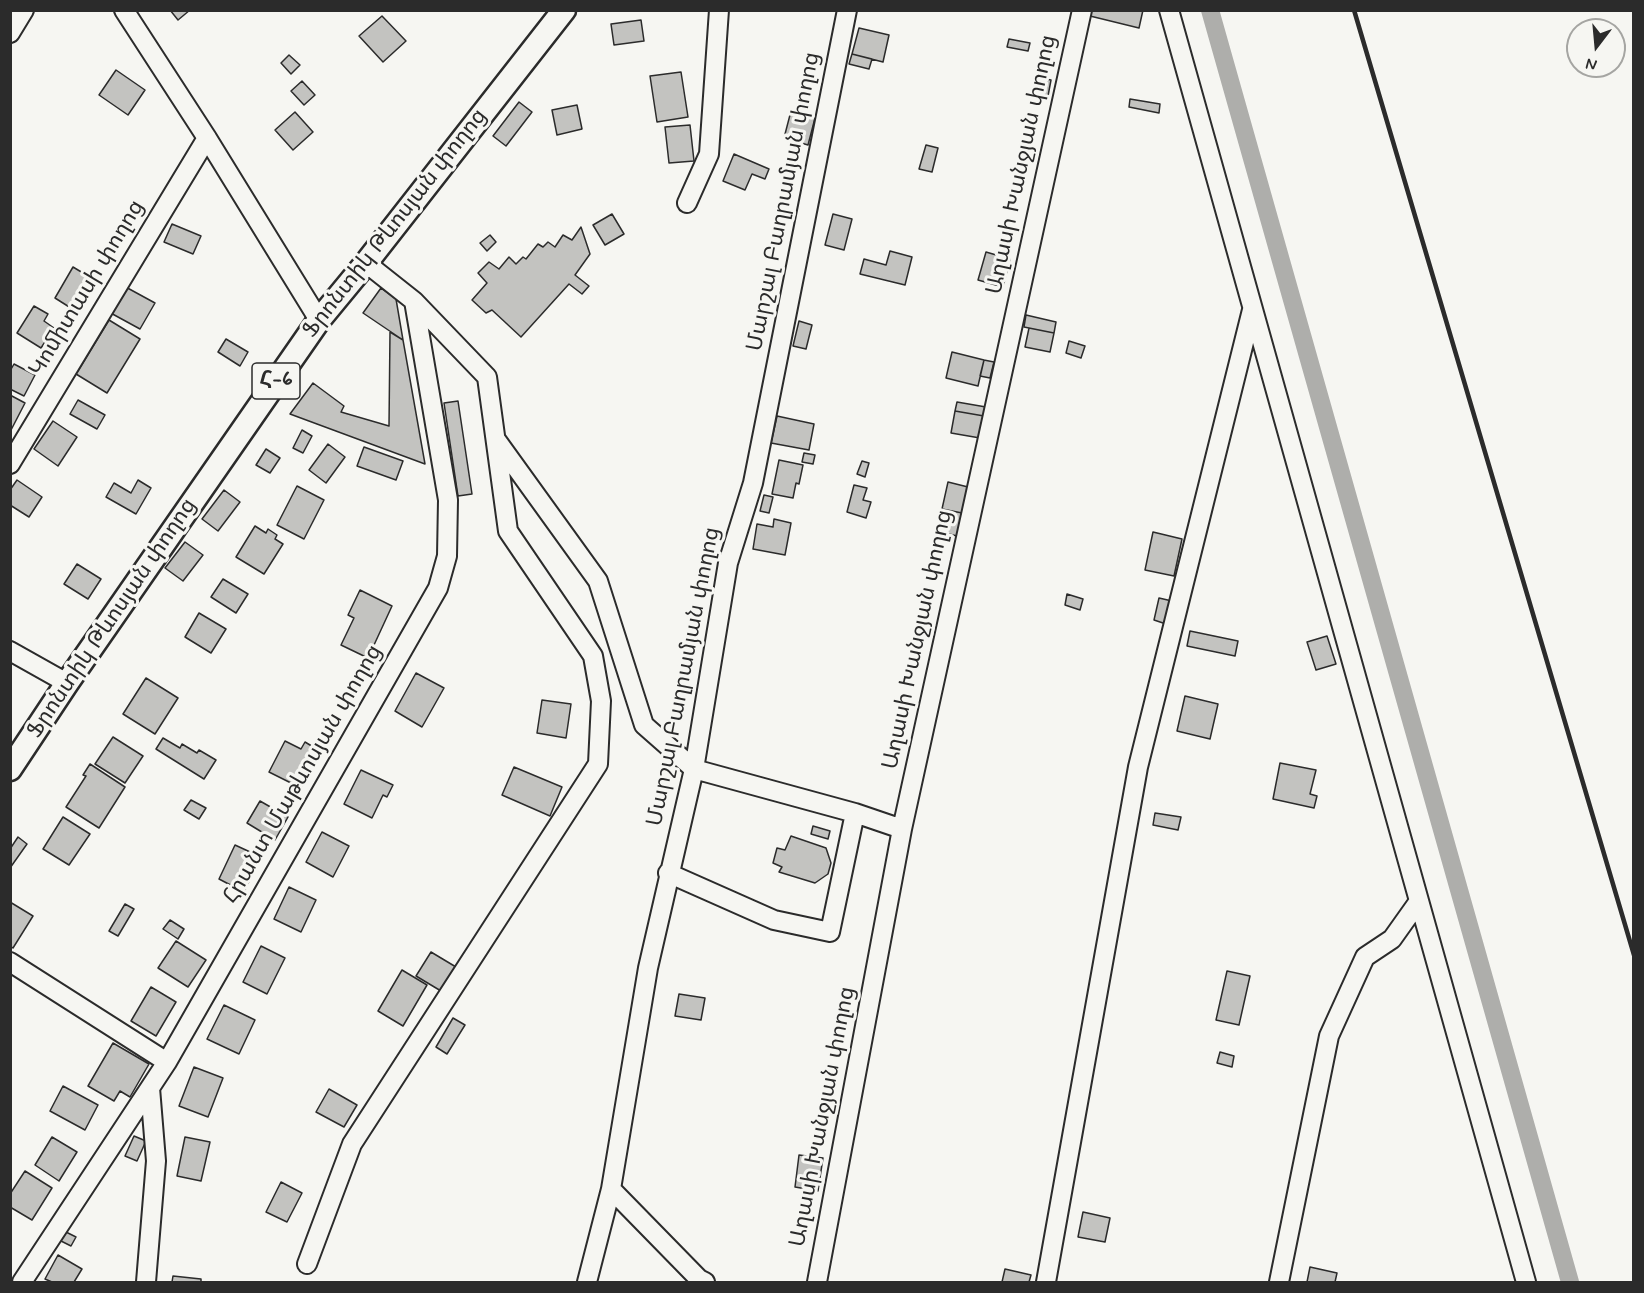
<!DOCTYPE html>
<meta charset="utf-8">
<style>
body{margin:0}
#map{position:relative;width:1644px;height:1293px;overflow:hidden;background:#f6f6f2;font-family:Mynerve,sans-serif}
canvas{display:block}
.frame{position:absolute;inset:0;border:12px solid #2b2b2b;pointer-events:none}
.north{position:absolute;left:1566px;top:18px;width:60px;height:60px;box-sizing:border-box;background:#f6f6f2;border:2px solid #a5a5a2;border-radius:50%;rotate:196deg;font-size:16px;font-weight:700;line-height:24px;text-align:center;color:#2b2b2b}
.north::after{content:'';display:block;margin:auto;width:21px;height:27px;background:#2b2b2b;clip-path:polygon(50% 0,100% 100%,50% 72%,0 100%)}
</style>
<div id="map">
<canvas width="1644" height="1293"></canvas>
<div class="frame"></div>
<div class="north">N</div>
</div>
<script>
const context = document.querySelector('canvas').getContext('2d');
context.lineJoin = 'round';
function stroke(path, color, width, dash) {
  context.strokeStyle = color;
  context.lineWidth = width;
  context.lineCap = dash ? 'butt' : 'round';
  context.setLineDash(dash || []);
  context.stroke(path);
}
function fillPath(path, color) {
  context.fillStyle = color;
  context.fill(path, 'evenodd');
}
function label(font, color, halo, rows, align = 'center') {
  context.font = font + ' Mynerve,"Noto Sans Armenian",sans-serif';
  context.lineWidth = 6;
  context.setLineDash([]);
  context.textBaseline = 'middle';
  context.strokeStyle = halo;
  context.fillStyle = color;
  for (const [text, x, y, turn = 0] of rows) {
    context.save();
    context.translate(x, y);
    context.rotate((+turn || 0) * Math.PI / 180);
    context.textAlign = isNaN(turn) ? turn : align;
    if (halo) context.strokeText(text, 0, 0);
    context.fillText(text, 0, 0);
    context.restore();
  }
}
const canal = new Path2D(`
 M1210,10L1570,1282`);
const building = new Path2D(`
 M170,10H190L178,20Z
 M1091,10H1143L1139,28L1090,16Z
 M382,16L406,41L383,62L359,36Z
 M641,20L644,41L614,45L611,24Z
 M859,28L889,35L883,62L852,54Z
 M1009,39L1030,43L1028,51L1007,47Z
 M852,54L872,59L869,69L849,64Z
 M289,55L300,65L291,74L281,63Z
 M116,70L145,90L128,115L99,95Z
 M681,72L688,117L657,122L650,76Z
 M1041,78L1051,80L1048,96L1038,94Z
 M302,81L315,95L304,105L291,91Z
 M1130,99L1160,104L1159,113L1129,107Z
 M519,102L532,112L506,146L493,136Z
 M577,105L582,129L557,135L552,110Z
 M791,111L815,118L808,145L784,138Z
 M295,112L313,132L293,150L275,130Z
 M690,125L694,161L669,163L665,127Z
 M926,145L938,148L932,172L919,169Z
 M734,154L769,169L765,179L752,174L745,190L723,181Z
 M612,214L624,234L605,245L593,225Z
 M833,214L852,219L844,250L825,245Z
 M172,224L201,236L193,254L164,242Z
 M581,227L590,254L575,275L589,286L582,294L569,284L521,337L492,310L486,313L472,300L487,283L478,273L489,262L499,269L509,257L516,264L523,257L526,259L538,244L543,247L548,242L555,247L563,235L572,240Z
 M490,235L496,242L487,251L480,243Z
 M890,251L912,257L905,285L860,274L864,259L886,265Z
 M986,252L1010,259L1003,287L978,280Z
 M73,267L93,279L74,310L55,298Z
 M122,285L155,303L140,329L107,311Z
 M381,288L396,299L403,340L363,313Z
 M34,306L48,314L44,321L54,328L41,348L17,333Z
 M1026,315L1056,322L1054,333L1024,327Z
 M109,320L140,339L107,393L76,374Z
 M799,321L812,325L806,349L793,346Z
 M1029,328L1054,333L1050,352L1025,347Z
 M390,332L403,340L425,464L290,414L313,383L344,406L341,412L389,426Z
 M226,339L248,352L240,366L218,352Z
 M1069,341L1085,346L1081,358L1066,353Z
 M952,352L984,360L978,386L946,378Z
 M984,360L994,362L990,378L980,376Z
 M14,364L35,375L24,396L10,389V371Z
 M10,395L25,403L10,432Z
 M78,400L105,415L97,429L70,414Z
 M458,401L472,494L458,496L444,403Z
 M957,402L986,407L984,416L955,411Z
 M955,411L984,416L980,438L951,433Z
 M777,416L814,424L809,450L771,443Z
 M53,421L77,437L58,466L34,449Z
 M302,430L312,436L303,453L293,448Z
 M328,444L345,457L326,483L309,470Z
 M364,447L403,461L396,480L357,466Z
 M266,449L280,458L270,473L256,465Z
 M804,453L815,455L813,464L802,462Z
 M779,460L803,465L799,484L796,483L793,498L772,494Z
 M862,461L869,463L865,477L857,474Z
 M17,480L42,497L29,517L10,505V490Z
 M138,480L151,488L136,514L106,497L114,483L131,493Z
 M948,482L968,487L962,513L942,509Z
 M854,485L867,488L863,500L871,502L866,518L847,512Z
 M297,486L324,500L304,539L277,525Z
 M224,490L240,502L218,531L202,519Z
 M764,495L773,497L769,513L760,511Z
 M942,509L962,513L957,536L937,531Z
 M774,519L791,523L785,555L753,549L757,524L773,527Z
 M255,526L266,533L268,529L277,535L275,539L283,544L264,574L236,557Z
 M1153,532L1182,539L1174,576L1145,570Z
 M185,542L203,555L183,581L165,568Z
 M77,564L101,579L88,599L64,584Z
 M223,579L248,594L236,613L211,597Z
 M360,590L392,606L368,658L341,645L354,618L348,615Z
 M1067,594L1083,599L1080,610L1065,605Z
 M1159,598L1172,601L1166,624L1154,620Z
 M199,613L226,629L211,653L185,637Z
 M1190,631L1238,641L1235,656L1187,646Z
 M1327,636L1336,664L1316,670L1307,642Z
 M416,673L444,688L422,727L395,711Z
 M146,678L178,698L155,734L123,714Z
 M1185,696L1218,704L1210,739L1177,731Z
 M542,700L571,704L566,738L537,733Z
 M113,737L143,756L125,783L95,764Z
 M163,738L180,748L182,744L197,753L199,750L216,760L204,779L156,749Z
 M285,741L301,749L305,742L315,748L312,754L317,757L301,788L269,772Z
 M1280,763L1316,770L1310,794L1317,796L1314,808L1273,799Z
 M90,764L125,787L99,828L66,807L86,776L83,775Z
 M514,767L562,787L550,816L502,795Z
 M361,770L393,785L387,797L383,795L372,818L344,804Z
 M191,800L206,808L199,819L184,810Z
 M260,801L288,817L275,840L247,823Z
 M1155,813L1181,817L1178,830L1153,825Z
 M63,817L90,834L69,865L43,849Z
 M813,826L830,831L828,839L811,834Z
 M322,832L349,846L333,877L306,862Z
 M791,836L826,848L831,863L828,874L815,883L779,872L782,867L773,863L777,848L785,850Z
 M18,837L27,844L10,868V849Z
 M235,845L261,857L244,892L219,879Z
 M289,887L316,900L301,932L274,919Z
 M10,902L33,916L13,948L10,946Z
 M125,904L134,909L118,936L109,931Z
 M170,920L184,929L178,939L163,929Z
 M176,941L206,960L188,987L158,968Z
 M261,946L285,958L267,994L243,982Z
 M431,952L456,967L441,991L416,976Z
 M402,970L427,985L403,1026L378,1011Z
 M1227,971L1250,976L1239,1025L1216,1020Z
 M151,987L176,1002L156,1036L131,1021Z
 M679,994L705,998L701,1020L675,1016Z
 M224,1005L255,1020L239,1054L207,1039Z
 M453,1018L465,1025L447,1054L436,1047Z
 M113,1043L149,1064L130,1097L120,1091L114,1101L88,1086Z
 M1220,1052L1234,1056L1232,1067L1217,1063Z
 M194,1067L223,1078L208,1117L179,1106Z
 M63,1086L98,1105L85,1130L50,1111Z
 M329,1089L357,1105L344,1127L316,1112Z
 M134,1136L146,1141L137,1161L125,1156Z
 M52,1137L77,1152L59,1181L35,1165Z
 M185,1137L210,1142L201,1181L177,1176Z
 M799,1155L823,1158L818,1191L795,1187Z
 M25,1171L52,1188L32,1220L10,1207V1194Z
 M281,1182L302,1193L287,1222L266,1212Z
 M1083,1212L1110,1218L1105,1242L1078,1237Z
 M64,1231L76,1237L71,1246L59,1240Z
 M58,1255L82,1269L74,1282H52L45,1279Z
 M1310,1267L1337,1273L1335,1282H1307Z
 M1005,1269L1031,1275L1029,1282H1002Z
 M173,1276L201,1279V1282H172Z`);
const minor = new Path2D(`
 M124,10L207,138L319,320
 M1169,10L1526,1282
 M10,33L24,10
 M687,203L709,154L719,10
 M497,441L598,581L644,725L694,769L855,813L902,829
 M10,464L207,138
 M10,651L67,683
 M668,873L774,920L830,932L855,813
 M10,962L167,1062
 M307,1264L352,1144L598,764L601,701L593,656L508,531L487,377L414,301
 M22,1282L167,1062L438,588L447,556L448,500L414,301L366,263
 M146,1282L156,1161L150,1088
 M587,1282L611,1189
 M705,1282L699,1279L611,1189L648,968L694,769L728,563L753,483L847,10
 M817,1282L902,829L1082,10
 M1046,1282L1138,767L1252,310
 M1279,1282L1329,1036L1365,957L1392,939L1419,901`);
const major = new Path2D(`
 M10,769L67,683L319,320L366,263L564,10`);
const rail = new Path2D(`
 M1354,10L1634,955`);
const shields = [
 [276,381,48]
];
const shieldNames = [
 ["Հ-6",276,381]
];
const streetNames = [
 ["Աղասի Խանջյան փողոց",1023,165,-78],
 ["Մարշալ Բաղրամյան փողոց",785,202,-79],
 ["Ֆրոնտիկ Թևոսյան փողոց",396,224,-52],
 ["Կոմիտասի փողոց",88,289,-59],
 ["Ֆրոնտիկ Թևոսյան փողոց",113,619,-56],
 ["Աղասի Խանջյան փողոց",919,640,-78],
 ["Մարշալ Բաղրամյան փողոց",685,677,-79],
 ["Հրանտ Մաթևոսյան փողոց",304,775,-60],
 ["Աղասի Խանջյան փողոց",824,1117,-79]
];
stroke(canal, '#aeaeab', 18);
fillPath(building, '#c3c3c0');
stroke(building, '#2b2b2b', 1.5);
stroke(minor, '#2b2b2b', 22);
stroke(major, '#2b2b2b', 27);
stroke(minor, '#f6f6f2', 18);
stroke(major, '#f6f6f2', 22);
stroke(rail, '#2b2b2b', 4.5);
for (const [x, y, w] of shields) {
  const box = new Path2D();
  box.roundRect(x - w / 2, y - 18, w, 36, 4.5);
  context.fillStyle = '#f6f6f2';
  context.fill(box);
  stroke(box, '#2b2b2b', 1.5);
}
label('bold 21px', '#2b2b2b', null, shieldNames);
label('22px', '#2b2b2b', '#f6f6f2', streetNames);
</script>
